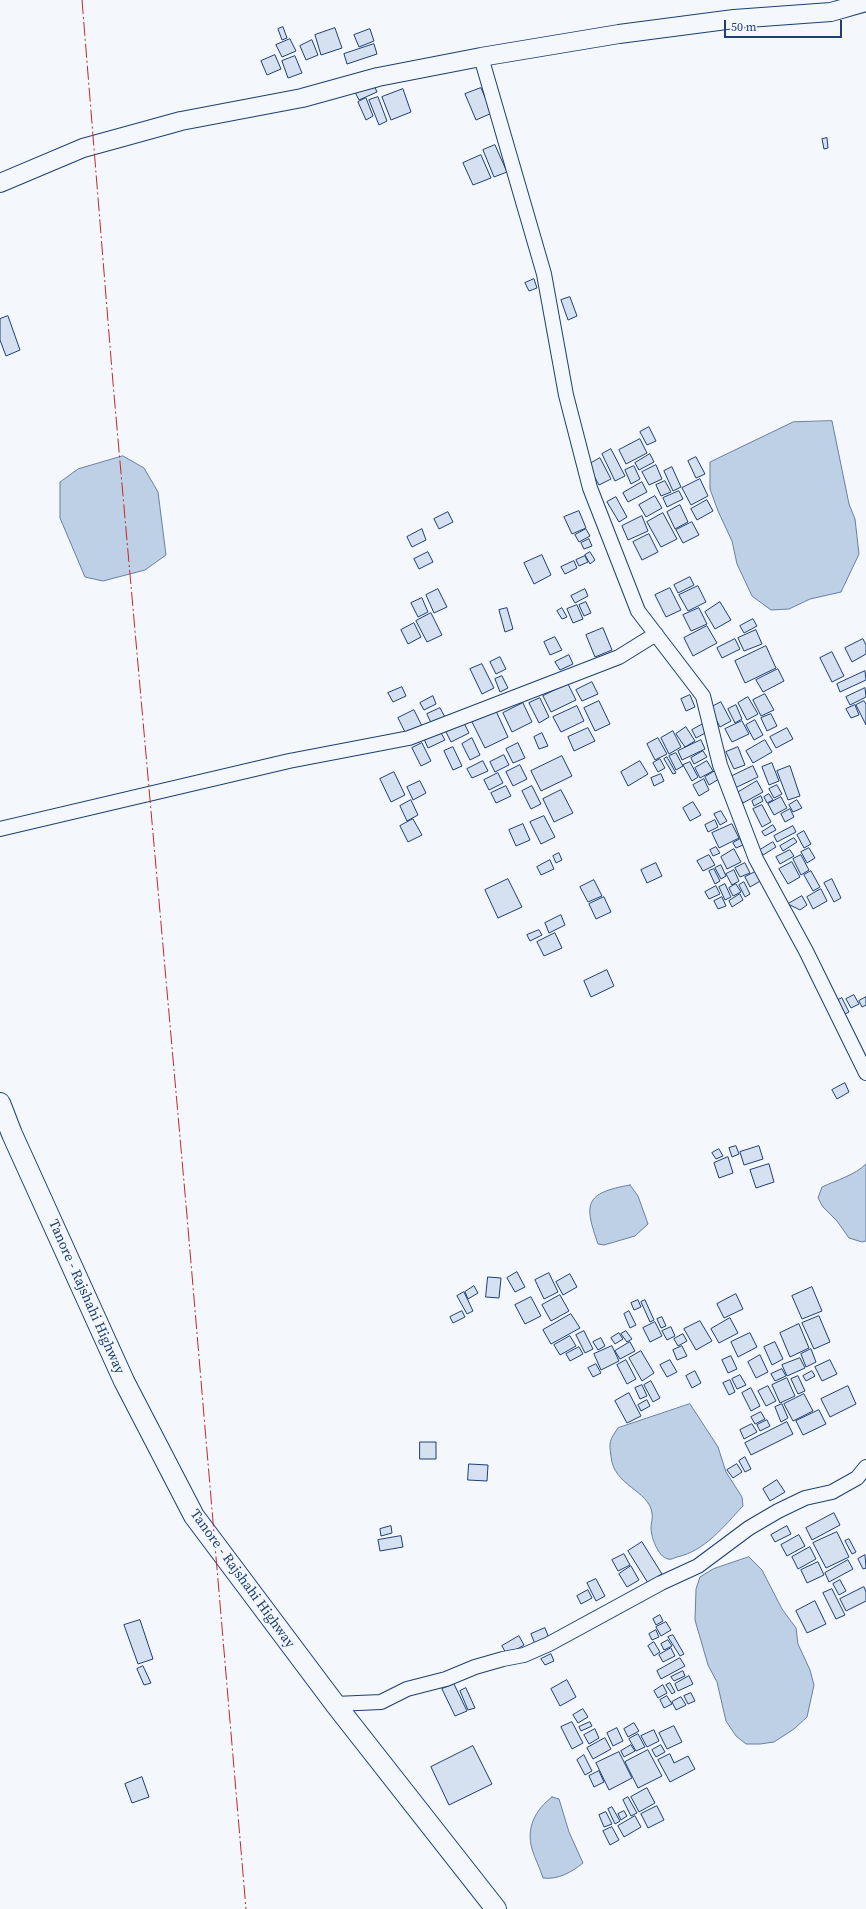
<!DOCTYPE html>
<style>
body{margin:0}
#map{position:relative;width:866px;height:1909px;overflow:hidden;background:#f4f7fb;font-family:"Source Serif 4",serif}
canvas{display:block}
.scale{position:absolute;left:724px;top:20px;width:118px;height:18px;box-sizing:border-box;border:2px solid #1d3f73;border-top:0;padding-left:5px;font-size:12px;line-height:14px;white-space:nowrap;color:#1d3f73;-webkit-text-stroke:3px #f4f7fb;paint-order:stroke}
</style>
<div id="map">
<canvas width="866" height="1909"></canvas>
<div class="scale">50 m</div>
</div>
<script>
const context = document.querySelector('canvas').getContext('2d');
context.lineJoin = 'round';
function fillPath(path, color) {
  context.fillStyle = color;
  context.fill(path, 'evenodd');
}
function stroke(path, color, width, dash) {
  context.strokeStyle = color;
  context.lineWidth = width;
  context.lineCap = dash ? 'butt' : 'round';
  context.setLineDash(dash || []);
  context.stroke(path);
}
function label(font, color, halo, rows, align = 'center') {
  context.font = font + ' "Source Serif 4",serif';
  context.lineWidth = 3;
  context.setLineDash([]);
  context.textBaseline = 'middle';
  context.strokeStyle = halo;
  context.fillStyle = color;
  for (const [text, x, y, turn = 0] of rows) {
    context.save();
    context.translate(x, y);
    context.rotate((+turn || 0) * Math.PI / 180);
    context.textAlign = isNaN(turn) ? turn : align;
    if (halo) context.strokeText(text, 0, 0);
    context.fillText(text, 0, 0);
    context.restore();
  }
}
const water = new Path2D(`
 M832,421L849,504L855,519L859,554L841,592L810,599L789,609L771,610L752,596L737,564L732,541L718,511L710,489V462L793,422Z
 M123,456L144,468L158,492L166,555L145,570L103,581L85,577L60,518V482L78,469Z
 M866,1164V1241L862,1242L849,1238L837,1221L823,1207L818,1198L822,1187C837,1180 855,1175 866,1164Z
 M630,1185L638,1196L648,1224L635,1236L604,1245L598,1244C584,1204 584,1193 630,1185Z
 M690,1404L718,1447L726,1472L742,1497L743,1506C724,1526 705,1551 677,1557C674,1558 671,1560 668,1559C658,1557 651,1537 651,1528C651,1523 653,1518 652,1513C649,1490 613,1486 611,1456C609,1442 609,1441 618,1428Z
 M749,1557L762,1570L782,1609L796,1628L798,1644L810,1670L814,1685L807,1717L794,1729L774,1742L760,1744H746L736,1736L726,1721L717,1682L708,1665L695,1620L696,1589L700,1577L713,1569Z
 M552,1797L559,1799L569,1832L583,1863C572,1872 558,1880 543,1878C540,1868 535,1859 532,1849C526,1828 535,1810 552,1797Z`);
const building = new Path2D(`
 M283,27L287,38L282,40L278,29Z
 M335,28L342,48L321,55L315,35Z
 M370,29L374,41L359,47L354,35Z
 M290,39L296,51L282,57L276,45Z
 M312,40L318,55L306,60L300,46Z
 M374,44L377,54L347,64L344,54Z
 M275,55L281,69L267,75L261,61Z
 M295,56L302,73L288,78L282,61Z
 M373,83L377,92L359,100L355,92Z
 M481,88L492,113L476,120L465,94Z
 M403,89L411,112L391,120L382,97Z
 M378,97L387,121L379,125L369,100Z
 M366,98L373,116L366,120L358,102Z
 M827,138L828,148L824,149L822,139Z
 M495,145L507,172L494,177L483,150Z
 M481,155L491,178L473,185L463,163Z
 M534,279L537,288L529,291L525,283Z
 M570,297L577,316L568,320L561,300Z
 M8,316L20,350L6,356L0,340V319Z
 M649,427L656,441L647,445L640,432Z
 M640,439L647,453L626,464L619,450Z
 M611,449L625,476L615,481L602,454Z
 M650,454L654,462L639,470L635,463Z
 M696,457L705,474L696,478L688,461Z
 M600,458L611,479L599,485L588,465Z
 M656,465L662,479L649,485L642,472Z
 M634,466L640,479L631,484L625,470Z
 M672,467L681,487L673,491L664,471Z
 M700,479L708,496L691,505L682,488Z
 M665,481L671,492L661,496L656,485Z
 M642,482L647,492L628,502L623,493Z
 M679,491L683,499L667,507L663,498Z
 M655,496L662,508L646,517L639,505Z
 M616,497L627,517L619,522L607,502Z
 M707,500L713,511L697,520L691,509Z
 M680,505L688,522L675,529L667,512Z
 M579,511L586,528L572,534L564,517Z
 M448,512L453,522L439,529L434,519Z
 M663,513L677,539L661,547L647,522Z
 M642,516L648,531L628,540L622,526Z
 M692,522L699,535L683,543L676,530Z
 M422,529L426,540L412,547L407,537Z
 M586,529L590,536L579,542L575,535Z
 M649,534L658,552L642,560L633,542Z
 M589,539L592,546L584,549L581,543Z
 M428,552L433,562L419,569L414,559Z
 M590,552L595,560L590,564L585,555Z
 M542,555L551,575L534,584L524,563Z
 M585,556L588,562L579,566L576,560Z
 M574,561L577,568L565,574L561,567Z
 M690,577L694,585L678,593L674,585Z
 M698,586L706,602L688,611L679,595Z
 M670,588L681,610L666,617L655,595Z
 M438,589L447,607L434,613L426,595Z
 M585,589L588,596L575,603L571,596Z
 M422,598L428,612L418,617L411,603Z
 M586,602L591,613L584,616L579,605Z
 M720,602L731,620L715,629L705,612Z
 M577,605L583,619L573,623L567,609Z
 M507,608L513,629L505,632L499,610Z
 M562,608L567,617L562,619L557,611Z
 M699,608L707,624L691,631L683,615Z
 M431,613L442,635L427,642L416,621Z
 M753,619L757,626L744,633L740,626Z
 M414,623L421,637L408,644L401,630Z
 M707,626L717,643L693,656L684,638Z
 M603,628L612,650L595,657L586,635Z
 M756,630L762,644L744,651L738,638Z
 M555,637L562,650L550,655L544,642Z
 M735,639L740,649L722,658L717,648Z
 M863,639L866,645V654L852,662L845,648Z
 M766,646L776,668L745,683L735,661Z
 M832,652L844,676L832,682L820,658Z
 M569,655L573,664L560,670L555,662Z
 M500,657L506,669L496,674L490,662Z
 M482,664L494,688L482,694L470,669Z
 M778,669L784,681L763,692L756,680Z
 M865,671L866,680L840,692L837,684Z
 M502,676L508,688L500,692L495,679Z
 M592,682L598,694L582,701L576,690Z
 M568,684L576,700L551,712L543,696Z
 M402,687L406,696L393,702L388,693Z
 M865,688L866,697L850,705L846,697Z
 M765,694L774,710L761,716L753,700Z
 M690,695L695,707L686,711L681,699Z
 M433,696L436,704L424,710L420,703Z
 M748,697L758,714L747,720L738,703Z
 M540,698L549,717L539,723L529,703Z
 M599,701L610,724L595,731L584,708Z
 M864,701L866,704V725L856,705Z
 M721,702L731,721L720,727L710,708Z
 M523,703L532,722L512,732L503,713Z
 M736,705L742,719L735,723L728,709Z
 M855,705L859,715L851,718L846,709Z
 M577,706L584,721L561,732L553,717Z
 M440,708L445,717L431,723L427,714Z
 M414,710L422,726L406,734L398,718Z
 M496,711L508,737L485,748L472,722Z
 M771,714L777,726L767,731L761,718Z
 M755,720L763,735L754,740L746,725Z
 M742,721L749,734L732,742L725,729Z
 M464,723L469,733L451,742L446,732Z
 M703,724L707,732L696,738L692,730Z
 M686,727L695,741L685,747L676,734Z
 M588,728L595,741L574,751L568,737Z
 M787,728L793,739L776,748L770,737Z
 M440,731L445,740L428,748L424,739Z
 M673,731L681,747L669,754L661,738Z
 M542,733L548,746L539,749L534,737Z
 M472,738L480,755L470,760L462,744Z
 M658,738L667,754L655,760L647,744Z
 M701,740L705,749L682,760L678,751Z
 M765,740L772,752L753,763L746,751Z
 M422,743L431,761L421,766L412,748Z
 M518,743L525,758L513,763L506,749Z
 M453,747L462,766L453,770L444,751Z
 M738,747L745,765L734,769L726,752Z
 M703,751L707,757L694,764L691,758Z
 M676,753L683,766L676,770L669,756Z
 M504,755L509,765L495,772L490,762Z
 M562,756L572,776L541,791L531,771Z
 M667,757L676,773L673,774L664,759Z
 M660,759L665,768L658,772L653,763Z
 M483,761L488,771L472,778L467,769Z
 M640,761L648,774L628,786L621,772Z
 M707,761L713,771L700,778L695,768Z
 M690,762L698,777L692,781L683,765Z
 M772,763L779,781L769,785L762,767Z
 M520,765L527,779L513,786L506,772Z
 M753,766L758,777L735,788L730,777Z
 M790,766L800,796L788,800L777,771Z
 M715,771L719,779L709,785L705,777Z
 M394,772L405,795L391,802L380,779Z
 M498,773L503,783L489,790L484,780Z
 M661,774L664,781L654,786L651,778Z
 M704,779L709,790L699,796L693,785Z
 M420,781L426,793L413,800L407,787Z
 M757,781L763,792L743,803L737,793Z
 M777,785L782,794L774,798L769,789Z
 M506,786L511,796L496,803L491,793Z
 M532,786L541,804L531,809L522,791Z
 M561,790L573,813L554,822L543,799Z
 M769,794L773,800L767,803L764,797Z
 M761,796L763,801L754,806L752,801Z
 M781,797L787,808L774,815L768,804Z
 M411,800L418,815L407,821L400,806Z
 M797,800L802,808L793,812L789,805Z
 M693,802L701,815L690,821L683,808Z
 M762,805L771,822L762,827L753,809Z
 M790,809L794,817L785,822L781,814Z
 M721,811L727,821L720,825L714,814Z
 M544,816L555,837L541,844L530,822Z
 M413,819L422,835L408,842L400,826Z
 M715,820L718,827L708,832L705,825Z
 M523,824L530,840L516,846L509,830Z
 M732,824L739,838L719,848L712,833Z
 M773,825L776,830L765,836L762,832Z
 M793,826L796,832L777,842L774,836Z
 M804,831L811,844L804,848L797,835Z
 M794,838L797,842L783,851L780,846Z
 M740,839L743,845L736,848L733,843Z
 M773,842L776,847L763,855L760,850Z
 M716,847L720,853L713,856L710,850Z
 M809,848L815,858L807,863L801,852Z
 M734,849L741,862L727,869L721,857Z
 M790,850L794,856L780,864L776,857Z
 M559,853L562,860L556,863L553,856Z
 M709,855L715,865L703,871L697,861Z
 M801,855L809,870L801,875L793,859Z
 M550,860L554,869L541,875L537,867Z
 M792,862L800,877L788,884L779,869Z
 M656,863L662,876L647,883L641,870Z
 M745,863L750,873L740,877L735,868Z
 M721,865L726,876L721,879L715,868Z
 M714,869L720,881L715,884L709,871Z
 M734,870L739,881L732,885L726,874Z
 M757,871L762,880L750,887L745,877Z
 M811,871L820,887L813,891L804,875Z
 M508,879L522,907L498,918L485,890Z
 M832,879L841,898L834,902L824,883Z
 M594,880L602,896L588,902L580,887Z
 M744,882L750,894L745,897L739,885Z
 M725,884L731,897L725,900L719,887Z
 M736,884L741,892L733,896L729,888Z
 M716,886L720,894L709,899L705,892Z
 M821,889L827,901L813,909L807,897Z
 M740,894L743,900L732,907L729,901Z
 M802,896L807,905L800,910L788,904Z
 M604,897L611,912L596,919L589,904Z
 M722,897L726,906L718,909L714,901Z
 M561,915L565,925L549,933L545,923Z
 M539,930L542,935L530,941L527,935Z
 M555,933L562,948L544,956L537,942Z
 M607,970L614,986L591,997L584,981Z
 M854,995L859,1004L851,1008L846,999Z
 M866,997V1005L862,1007L859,1001Z
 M842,998L849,1012L841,1016L834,1002Z
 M845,1083L849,1092L837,1099L832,1090Z
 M736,1146L739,1154L732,1157L729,1148Z
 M759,1146L763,1159L744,1165L740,1152Z
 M719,1149L723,1156L716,1159L712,1153Z
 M728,1157L733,1173L719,1178L714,1163Z
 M769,1164L774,1182L756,1188L750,1170Z
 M517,1272L525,1287L515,1292L507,1278Z
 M549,1273L558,1292L544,1299L535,1280Z
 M570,1274L577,1287L563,1295L556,1282Z
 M488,1277L501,1278L499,1298L486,1297Z
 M474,1286L478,1293L468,1299L465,1292Z
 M812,1287L822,1311L802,1319L792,1296Z
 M464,1292L473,1311L467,1314L457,1296Z
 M736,1294L743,1309L724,1318L717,1304Z
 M560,1295L569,1311L551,1321L542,1305Z
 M531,1297L541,1316L525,1324L515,1305Z
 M638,1300L641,1307L634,1310L631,1303Z
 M645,1300L654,1320L650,1322L641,1302Z
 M462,1311L465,1317L453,1323L450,1317Z
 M629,1311L636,1325L630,1328L624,1314Z
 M571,1314L580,1328L551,1344L543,1330Z
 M819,1316L830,1342L814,1349L802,1323Z
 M662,1317L666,1326L661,1328L657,1319Z
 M730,1318L738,1333L719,1343L711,1329Z
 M700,1321L712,1341L696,1350L684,1329Z
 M655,1322L662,1336L650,1342L643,1328Z
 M799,1324L809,1348L790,1357L780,1333Z
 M671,1327L675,1336L667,1340L662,1331Z
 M584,1331L593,1349L585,1353L576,1335Z
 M626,1331L632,1339L627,1342L621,1334Z
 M619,1333L623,1339L615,1344L611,1338Z
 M750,1333L757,1347L738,1357L731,1342Z
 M683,1334L687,1341L678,1346L674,1339Z
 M570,1336L576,1346L560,1355L554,1345Z
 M601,1338L605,1346L598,1350L593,1342Z
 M630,1342L635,1351L620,1359L615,1351Z
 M775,1342L783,1359L772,1365L764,1347Z
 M612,1346L619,1361L601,1370L594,1354Z
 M682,1346L687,1356L677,1360L673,1350Z
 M579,1347L583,1354L570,1361L566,1354Z
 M811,1349L816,1362L806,1367L801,1354Z
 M641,1351L654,1373L642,1381L629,1358Z
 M760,1355L768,1372L756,1378L748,1362Z
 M731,1356L737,1369L728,1373L722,1360Z
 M800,1358L805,1368L787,1376L782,1365Z
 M626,1360L636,1379L627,1384L617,1365Z
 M670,1360L677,1372L667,1377L660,1365Z
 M830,1360L837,1374L822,1381L815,1367Z
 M596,1364L601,1373L593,1377L588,1368Z
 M782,1369L786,1376L775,1381L771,1374Z
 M695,1371L701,1383L692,1388L686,1376Z
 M812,1371L815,1376L806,1381L803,1376Z
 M740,1375L746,1385L737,1389L732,1379Z
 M798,1376L805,1391L798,1394L791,1379Z
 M787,1378L795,1396L780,1403L772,1385Z
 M730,1380L735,1392L729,1395L723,1383Z
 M651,1381L660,1398L653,1402L644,1385Z
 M642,1385L647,1396L640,1399L635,1388Z
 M768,1386L776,1401L766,1406L758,1391Z
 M848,1386L856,1404L830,1417L821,1399Z
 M751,1388L760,1406L751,1411L742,1393Z
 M629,1393L641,1416L627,1423L615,1401Z
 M804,1394L813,1411L793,1421L784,1404Z
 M647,1400L650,1406L641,1411L638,1405Z
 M782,1404L788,1418L781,1422L775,1407Z
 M819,1410L826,1424L803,1435L796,1421Z
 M761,1412L765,1419L755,1424L751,1417Z
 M767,1420L770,1426L760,1431L757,1425Z
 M787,1422L793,1434L751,1455L745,1443Z
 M752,1424L757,1432L744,1439L740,1430Z
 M420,1442H436V1459H420Z
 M745,1457L751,1469L745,1472L739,1461Z
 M469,1464L488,1465L487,1481L468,1480Z
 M737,1464L742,1472L733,1478L727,1470Z
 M777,1480L785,1492L770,1501L763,1489Z
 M834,1513L840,1525L812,1540L806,1528Z
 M391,1526L392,1533L381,1536L380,1529Z
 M787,1526L791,1534L775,1542L771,1535Z
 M837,1532L849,1557L826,1568L813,1543Z
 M799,1535L805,1546L787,1556L781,1545Z
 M401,1536L403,1547L380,1551L378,1540Z
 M849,1539L856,1552L852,1554L845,1541Z
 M642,1542L662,1574L648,1583L628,1551Z
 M810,1547L816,1559L798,1569L792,1557Z
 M624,1554L630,1565L618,1571L612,1560Z
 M865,1555L866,1568L863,1569L858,1559Z
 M848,1560L853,1569L829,1582L825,1573Z
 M818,1562L824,1575L807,1583L801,1570Z
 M631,1566L639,1580L627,1587L619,1574Z
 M596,1579L605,1596L596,1601L587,1583Z
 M840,1580L846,1591L839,1595L833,1584Z
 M864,1587L866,1592V1601L846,1611L840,1599Z
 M832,1589L845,1615L836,1619L823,1593Z
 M588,1590L592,1598L581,1604L577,1596Z
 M815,1601L826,1624L807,1633L796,1611Z
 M660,1615L663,1621L656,1625L653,1619Z
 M140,1620L153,1659L138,1664L124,1625Z
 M666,1622L671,1630L661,1636L656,1627Z
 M545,1628L549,1638L535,1644L531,1634Z
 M656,1630L659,1637L652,1640L649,1634Z
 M673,1635L684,1654L680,1656L668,1637Z
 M519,1636L524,1645L507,1655L502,1646Z
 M668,1640L672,1646L664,1650L661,1644Z
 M654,1642L660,1652L654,1656L648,1646Z
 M671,1648L675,1656L663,1662L659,1655Z
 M551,1654L554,1661L545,1665L541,1659Z
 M680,1658L685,1666L661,1679L657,1671Z
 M143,1666L151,1683L144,1685L137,1669Z
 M683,1671L685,1676L674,1681L671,1677Z
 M689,1676L693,1684L678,1691L675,1684Z
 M567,1680L576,1697L560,1706L551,1689Z
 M670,1683L675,1692L672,1694L666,1685Z
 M454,1684L467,1711L455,1716L442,1689Z
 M663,1685L667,1693L658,1698L654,1691Z
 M466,1688L475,1708L468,1710L460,1691Z
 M691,1693L695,1701L688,1704L684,1696Z
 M667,1696L672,1704L664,1708L660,1700Z
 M681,1697L686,1705L676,1710L672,1702Z
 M583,1709L588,1717L578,1723L573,1715Z
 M572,1722L583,1743L572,1749L561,1727Z
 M590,1722L592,1726L581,1731L579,1727Z
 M634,1723L639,1731L628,1737L624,1729Z
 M674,1726L682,1742L667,1749L659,1733Z
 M617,1728L623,1741L613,1746L607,1733Z
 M595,1729L599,1738L589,1744L584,1735Z
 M654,1730L659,1741L647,1747L641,1736Z
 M638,1734L645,1747L636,1751L629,1739Z
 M605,1738L611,1749L593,1759L587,1748Z
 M631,1745L635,1751L624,1757L621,1751Z
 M661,1745L665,1752L656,1757L652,1750Z
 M473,1746L492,1784L449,1805L431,1767Z
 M648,1750L662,1776L638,1788L625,1762Z
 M619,1752L632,1778L609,1790L596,1763Z
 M670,1754L674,1763L688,1756L695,1769L670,1782L658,1760Z
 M584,1755L592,1771L585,1775L577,1760Z
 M599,1771L604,1782L594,1787L589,1776Z
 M142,1777L149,1797L132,1803L125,1784Z
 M647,1788L655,1803L639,1812L631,1797Z
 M628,1797L637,1813L631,1816L623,1800Z
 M657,1806L664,1820L648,1828L641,1814Z
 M612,1807L620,1821L615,1824L608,1809Z
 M624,1811L627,1816L621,1820L618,1814Z
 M606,1812L612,1824L604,1827L599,1815Z
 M635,1816L641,1827L624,1837L618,1826Z
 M612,1827L619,1840L610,1845L603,1831Z`);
const minor = new Path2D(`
 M481,57L544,274L566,395L590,488L638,611L703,696L720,765L756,859L806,951L866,1073
 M0,829L289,761L409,738L619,657L656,634
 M335,1704L381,1702L407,1689L446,1679L475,1667L503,1659L524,1655L549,1644L661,1583L698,1566L749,1528L778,1511L805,1498L832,1492L857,1478L866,1467`);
const tertiary = new Path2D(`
 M0,183L83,148L181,121L302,98L378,77L481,57L619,34L734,19L831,12L866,2`);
const secondary = new Path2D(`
 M0,1103L12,1134L124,1381L194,1516L335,1704L496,1909`);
const power = new Path2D(`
 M82,0L113,383L187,1216L246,1909`);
const streetNames = [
 ["Tanore - Rajshahi Highway",86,1297,66],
 ["Tanore - Rajshahi Highway",242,1579,54]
];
fillPath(water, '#bed0e5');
stroke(water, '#687fa3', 1);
fillPath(building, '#d5e0f0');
stroke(building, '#1d3f73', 1);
stroke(minor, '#1d3f73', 16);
stroke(tertiary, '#1d3f73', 20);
stroke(secondary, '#1d3f73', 22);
stroke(minor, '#f4f7fb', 14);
stroke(tertiary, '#f4f7fb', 18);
stroke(secondary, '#f4f7fb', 20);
stroke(power, '#c62828', 1, [14, 3, 2, 3]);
label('14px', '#1d3f73', '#f4f7fb', streetNames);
</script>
